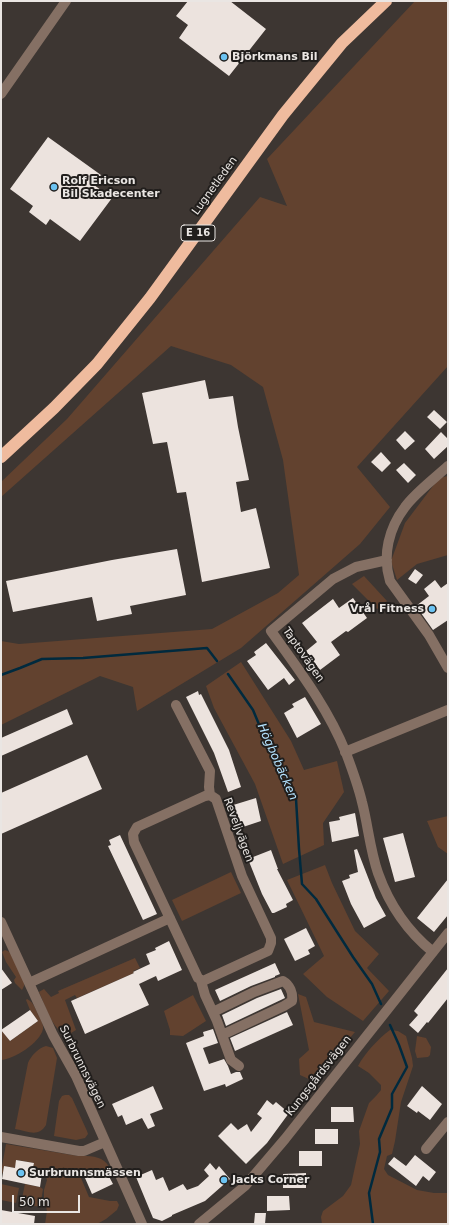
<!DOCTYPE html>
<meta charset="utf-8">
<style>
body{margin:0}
#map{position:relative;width:449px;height:1225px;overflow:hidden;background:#3d3632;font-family:"DejaVu Sans",sans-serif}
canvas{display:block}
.frame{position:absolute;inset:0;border:2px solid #eae6e3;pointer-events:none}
.scale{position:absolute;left:12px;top:1195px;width:68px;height:18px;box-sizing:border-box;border:2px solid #eae6e3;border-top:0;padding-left:5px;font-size:12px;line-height:14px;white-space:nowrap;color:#eae6e3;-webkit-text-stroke:3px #211e1c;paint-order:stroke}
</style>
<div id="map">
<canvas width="449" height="1225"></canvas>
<div class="frame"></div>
<div class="scale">50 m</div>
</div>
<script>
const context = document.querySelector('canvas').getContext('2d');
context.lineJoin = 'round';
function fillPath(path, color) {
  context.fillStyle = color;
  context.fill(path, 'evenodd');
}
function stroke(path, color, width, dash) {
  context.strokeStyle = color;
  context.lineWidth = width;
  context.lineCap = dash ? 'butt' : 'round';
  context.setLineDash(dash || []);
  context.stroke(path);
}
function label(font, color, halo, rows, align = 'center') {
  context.font = font + ' "DejaVu Sans",sans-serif';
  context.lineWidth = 4;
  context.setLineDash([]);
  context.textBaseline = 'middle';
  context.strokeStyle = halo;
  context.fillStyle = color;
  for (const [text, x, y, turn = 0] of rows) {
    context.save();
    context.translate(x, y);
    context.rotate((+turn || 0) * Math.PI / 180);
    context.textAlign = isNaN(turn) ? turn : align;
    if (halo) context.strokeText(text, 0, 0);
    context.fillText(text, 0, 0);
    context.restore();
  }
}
const green = new Path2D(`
 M415,1H448V366L357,467L390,507L360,544L241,648L137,711L133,687L100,676L1,725V641L19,644L212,629L278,593L299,575L283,460L263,387L231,365L171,346L1,497V482L67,419L260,197L287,206L267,159Z
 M448,476V555L417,564L397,580L391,561L405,523L439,478Z
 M364,576L387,601L377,609L352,584Z
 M241,662L291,741L304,770L337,761L344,792L323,823L324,845L283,864L255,784L214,708L206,686Z
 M448,816V854L438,847L427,821Z
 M325,865L332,883L355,931L379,954L367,968L389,991L363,1021L327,997L303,974L324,956L287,880Z
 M231,872L241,893L182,921L172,900Z
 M5,950L10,952L24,982V986L22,990L15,983L14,980L16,977L6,962L2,952Z
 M135,958L140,968L133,971L134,973L77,998L75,995L65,1000L76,1030L71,1033L72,1037C53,1034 46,1007 39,992L44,989L51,997L59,993L58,991Z
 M298,994L306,997L314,1022L355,1032L313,1081L300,1075L299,1059L309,1050Z
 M193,995L206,1021L183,1036L170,1035V1030L164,1011Z
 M27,999C33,1002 34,1006 37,1012C39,1017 44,1024 43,1029C40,1043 14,1059 1,1060V1029L10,1041L38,1021L30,1010L26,1000Z
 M390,1030L398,1031L406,1036L412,1058L413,1066L401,1102L395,1141L392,1154L387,1156L384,1169L388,1175L417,1190L434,1193H448V1224H322L321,1217L323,1211L343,1196L351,1185L360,1144L359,1131L369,1103L376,1096L381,1090V1085L369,1073L358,1066C365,1053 378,1039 390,1030Z
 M417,1036L426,1038L431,1047L430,1055L428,1057L417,1058L415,1051Z
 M46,1046L53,1048L57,1058L46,1125C38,1138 28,1131 15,1129L28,1063C31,1056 38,1048 46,1046Z
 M65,1095H69L72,1098L87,1131L88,1134L85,1138L76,1140L54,1136L59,1101L62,1096Z
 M6,1144L78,1156C89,1156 103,1155 109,1167L85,1178L84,1176L81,1178L89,1197L110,1201H117L119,1205L117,1210L106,1219L97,1224H45L47,1211L44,1198V1190L47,1180L44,1171L42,1174L32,1172L34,1163L17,1160L15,1168L4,1166L3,1173L1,1172Z
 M1,1184L19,1188L16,1203L1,1200Z
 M25,1184L40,1187L43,1189L40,1207L21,1203Z`);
const stream = new Path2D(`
 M228,674L253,710L263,734L281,766L296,799L299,849L302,884L316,899L353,957L372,984L381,1004
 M1,675L20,668L42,659L83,658L207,648L217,661
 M373,1224L369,1193L380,1152L379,1139L392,1108V1094L407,1067L399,1045L390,1025`);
const building = new Path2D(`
 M188,1H230L266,29L229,76L179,38L188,25L176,16Z
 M48,137L101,175L94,185L112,198L80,241L50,219L46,225L29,212L33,206L10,189Z
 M205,380L209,399L233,396L238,427L249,480L236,482L241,512L256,508L270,568L202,582L186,492L177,493L167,442L153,444L142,393Z
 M434,410L447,422L440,429L427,417Z
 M405,431L415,441L405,450L396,440Z
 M441,432L448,439V446L434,459L425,449Z
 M381,452L391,463L382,472L371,462Z
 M404,463L416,475L408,483L396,470Z
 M177,549L186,595L130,606L132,614L97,621L92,597L13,612L6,581L112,560Z
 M415,569L423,575L416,584L408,579Z
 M435,580L441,588L448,583V620L433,630L416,606L429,596L424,589Z
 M353,598L367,618L348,632L346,631L331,642L340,655L320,670L306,651L317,642L302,623L333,599L339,608Z
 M266,643L295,680L289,685L284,678L268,690L247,661L256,655L254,652Z
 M198,691L199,695L201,694L229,750L241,787L228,792L214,753L186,697Z
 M305,697L321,724L297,738L284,713L294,707L292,704Z
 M67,709L73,724L1,756V738Z
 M87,755L102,789L1,834V793Z
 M256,798L261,821L237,829L230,806Z
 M355,813L359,836L332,842L329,822L340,820L339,817Z
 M403,833L415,877L395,882L383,838Z
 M120,835L157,914L143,920L108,846L111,845L109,840Z
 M357,849L376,898L386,916L364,928L351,904L342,881L350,878L349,875L358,872L354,850Z
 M271,850L278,869H277L293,900L286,904L287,907L274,913H272L262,894L248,859Z
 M448,879V915L434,932L417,918Z
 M306,928L315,946L308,950L310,954L295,961L284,939Z
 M169,941L182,970L158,981L156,976L139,984L149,1005L85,1034L71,1001L134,973L133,972L150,964L146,954L156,950L155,948Z
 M275,963L280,974L275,976V977L251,986L220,1001L215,990Z
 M1,968L12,983L1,990Z
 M448,968V998L428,1023L427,1022L418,1033L409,1025L418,1015L414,1011Z
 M281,989L285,998L226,1026L222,1015L257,998Z
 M30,1010L38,1021L10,1041L1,1030Z
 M287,1012L293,1025L235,1051L230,1038Z
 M213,1029L218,1043L203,1048L209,1064L224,1059L228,1066L231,1074L236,1072H240L243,1079L226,1087L225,1084L204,1091L186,1043L204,1036L203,1032Z
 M153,1086L163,1109L150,1114L155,1126L148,1129L142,1118L126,1125L122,1115L118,1117L112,1104Z
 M422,1086L442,1104L430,1120L418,1111L417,1113L407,1106Z
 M267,1100L273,1105L276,1102L289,1113L267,1143L246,1164L218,1136L231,1123L238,1130L247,1124L251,1132L262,1118L257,1114Z
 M331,1107H353L354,1122H331Z
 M315,1129H338V1144H315Z
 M299,1151H322V1166H299Z
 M415,1155L436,1172L429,1181L423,1176L416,1186L388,1164L394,1157L406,1166Z
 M16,1160L34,1163L32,1172L42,1174L40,1187L2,1179L4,1166L15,1168Z
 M210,1163L216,1170L219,1166L230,1179L205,1201L172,1215V1216L162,1221L153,1218L136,1177L152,1170L156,1180L163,1177L169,1191L183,1184L187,1190L198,1186L209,1176L204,1170Z
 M105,1169L113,1184L92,1194L85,1178Z
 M306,1173V1188H283V1174Z
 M267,1196H289L290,1210L267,1211Z
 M1,1210L35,1216L34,1224H1Z
 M255,1213H266L265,1224H254Z`);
const minor = new Path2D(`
 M1,94L66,1
 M448,466C435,478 415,493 405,507C389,528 382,555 390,581L429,635L448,668
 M387,560L356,567L333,579L271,631C299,670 328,708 346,753C352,769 358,785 362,802C368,825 370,850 378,873C389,904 407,931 433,952
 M176,705L210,771L209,787L210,795
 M345,752L448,710
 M210,795L216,799L242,876L271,938V943L268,951L203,981L198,978L134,842L133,834L137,827L205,796Z
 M1,922L53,1035L76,1076L142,1224
 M201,981L205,995L217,1021L231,1060L239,1066
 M29,983L170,918
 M213,1012L254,992L283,981C290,985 293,993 292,1001L284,1006L222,1035
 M1,1137L79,1151H84L105,1142
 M426,1149L448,1122
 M199,1224L245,1186L285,1139L448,933`);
const highway = new Path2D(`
 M1,457L54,408L97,364L150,298L283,115L342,43L386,1`);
const markers = [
 [224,57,4,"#6cc3f2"],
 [54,187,4,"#6cc3f2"],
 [432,609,4,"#6cc3f2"],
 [21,1173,4,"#6cc3f2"],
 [224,1180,4,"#6cc3f2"]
];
const shields = [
 [198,233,34]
];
const shieldNames = [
 ["E 16",198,233]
];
const poiNames = [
 ["Björkmans Bil",232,57],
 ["Rolf Ericson",62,181],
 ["Bil Skadecenter",62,194],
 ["Vrål Fitness",424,609,"right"],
 ["Surbrunnsmässen",29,1173],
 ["Jacks Corner",232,1180]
];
const streetNames = [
 ["Lugnetleden",215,186,-54],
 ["Taptovägen",303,655,55],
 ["Reveljvägen",238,830,70],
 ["Surbrunnsvägen",82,1067,64],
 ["Kungsgårdsvägen",319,1076,-52]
];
const waterNames = [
 ["Högbobäcken",277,762,66]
];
fillPath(green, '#62422f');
stroke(stream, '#002a3e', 2.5);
fillPath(building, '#ece3de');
stroke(minor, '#857064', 10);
stroke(highway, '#efbb9e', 12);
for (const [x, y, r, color] of markers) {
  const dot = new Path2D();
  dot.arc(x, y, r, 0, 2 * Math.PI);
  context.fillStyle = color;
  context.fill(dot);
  stroke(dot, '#211e1c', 1.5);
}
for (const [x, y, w] of shields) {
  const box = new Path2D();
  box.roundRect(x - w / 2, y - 8, w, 16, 3);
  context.fillStyle = '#211e1c';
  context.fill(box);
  stroke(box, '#eae6e3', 1);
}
label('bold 10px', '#eae6e3', null, shieldNames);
label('bold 11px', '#eae6e3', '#211e1c', poiNames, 'left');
label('11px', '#eae6e3', '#211e1c', streetNames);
label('italic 12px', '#b5e3ff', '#211e1c', waterNames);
</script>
